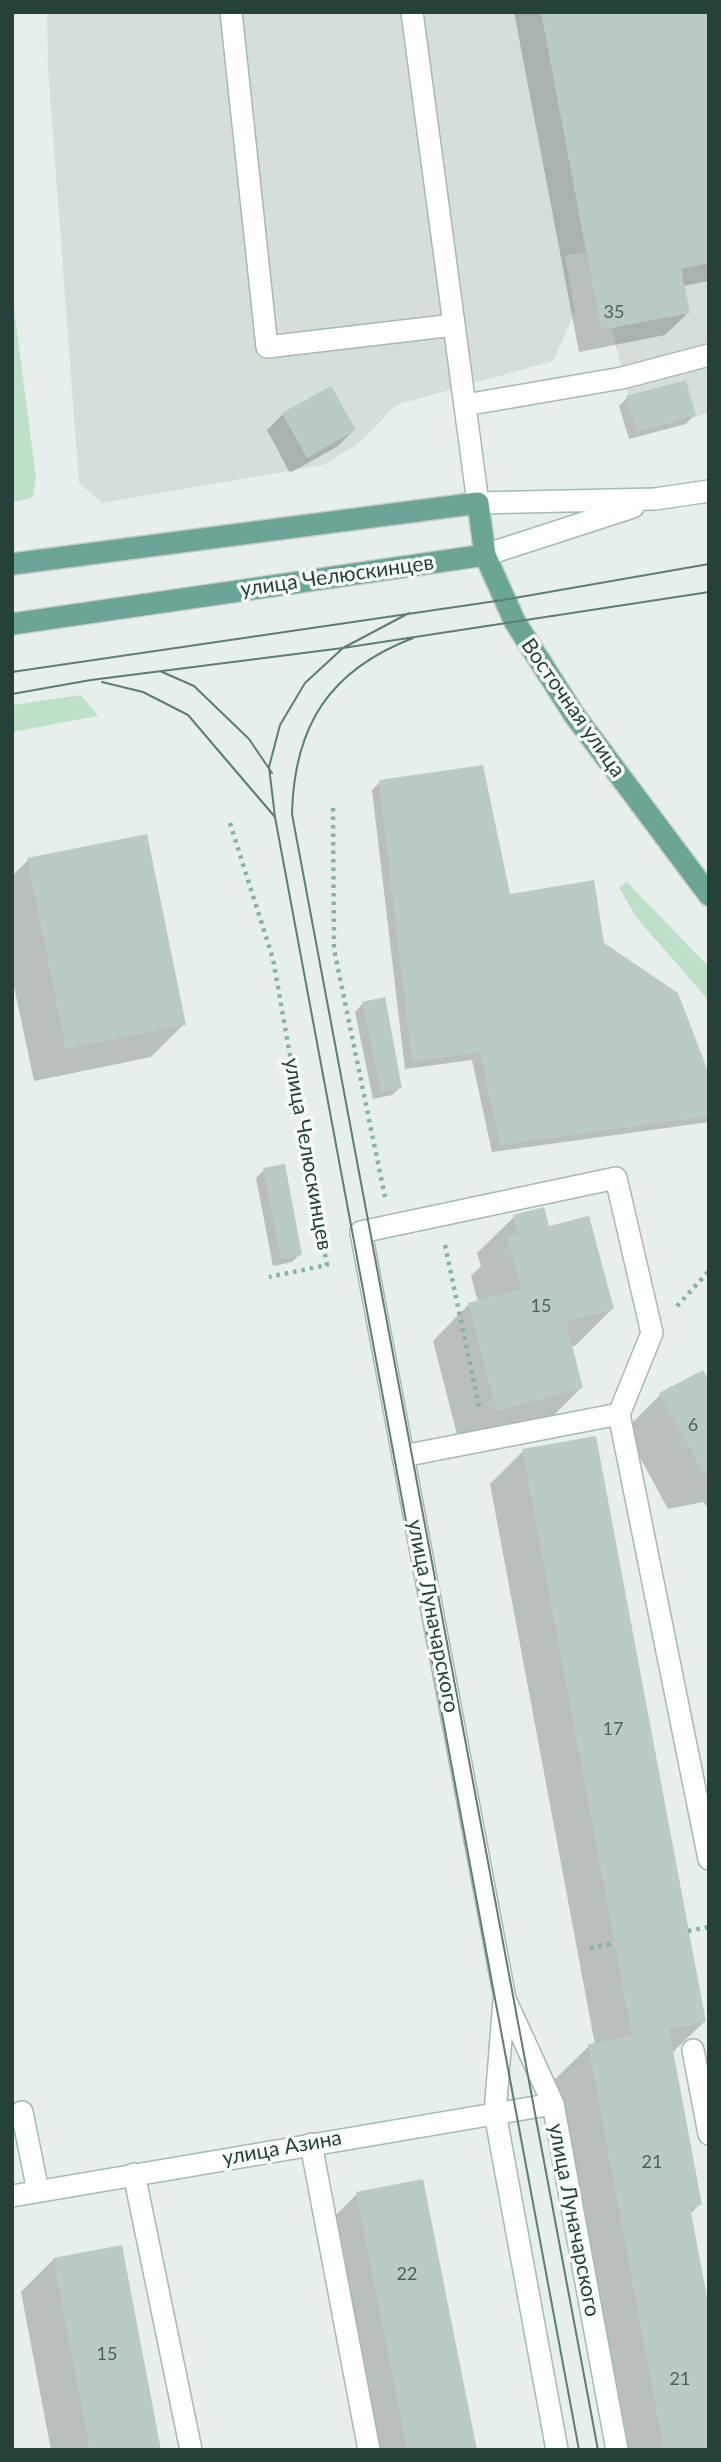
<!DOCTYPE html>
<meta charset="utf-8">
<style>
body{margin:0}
#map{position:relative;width:721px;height:2462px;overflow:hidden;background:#e6efeb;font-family:Lato,sans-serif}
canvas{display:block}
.frame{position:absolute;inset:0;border:14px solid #24423a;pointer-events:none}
</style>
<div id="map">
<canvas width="721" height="2462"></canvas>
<div class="frame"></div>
</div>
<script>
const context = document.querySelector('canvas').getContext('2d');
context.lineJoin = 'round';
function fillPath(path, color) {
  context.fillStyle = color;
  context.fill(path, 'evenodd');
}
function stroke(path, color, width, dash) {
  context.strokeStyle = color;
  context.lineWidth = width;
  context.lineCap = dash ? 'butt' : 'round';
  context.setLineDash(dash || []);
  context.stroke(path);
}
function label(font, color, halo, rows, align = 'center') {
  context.font = font + ' Lato,sans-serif';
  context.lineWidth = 7;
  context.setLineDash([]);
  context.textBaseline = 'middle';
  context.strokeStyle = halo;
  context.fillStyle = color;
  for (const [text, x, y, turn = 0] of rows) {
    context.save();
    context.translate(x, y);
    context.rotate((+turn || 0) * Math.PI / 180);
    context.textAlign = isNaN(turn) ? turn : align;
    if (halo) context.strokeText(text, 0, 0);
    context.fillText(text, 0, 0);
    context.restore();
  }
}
const built = new Path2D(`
 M47,12H709V413L637,432L612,329L601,330L586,252L565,256L575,312L553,361L396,405L358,444L323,465L102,503L79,483L48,68Z`);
const green = new Path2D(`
 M12,293L36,478L33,497L12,503Z
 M81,695L98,716L12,732V705Z
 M627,882L709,967V1001L636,917L619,887Z`);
const shadow = new Path2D(`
 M514,12H709V281L683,286L688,313L665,335L579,352Z
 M627,398L694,415L686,424L629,439L619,406Z
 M283,414L354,430L338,446L290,473L267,430Z
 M380,782L509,896L602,944L709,1079V1122L492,1152L472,1060L405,1069L372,790Z
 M28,860L184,1024L151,1057L34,1081L12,977V876Z
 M363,1003L401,1087L392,1095L373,1099L355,1012Z
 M264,1170L300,1254L292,1262L273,1266L256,1178Z
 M514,1217L548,1228L612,1309L576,1345L570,1347L581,1388L545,1424L460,1446L433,1341L469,1304L478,1302L471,1276L481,1266L477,1253Z
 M709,1384V1509L703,1502L668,1509L625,1430L660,1395Z
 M523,1451L704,2022L672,2053L700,2204L689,2215L709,2450H625L553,2081L589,2046L595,2045L490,1484Z
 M357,2194L475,2450H368L324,2227Z
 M54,2259L159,2450H51L21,2292Z`);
const building = new Path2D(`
 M541,12H709V263L681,269L690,313L601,330Z
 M686,380L696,416L637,432L626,396Z
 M331,386L356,430L307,458L282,413Z
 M483,765L510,894L594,880L604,943L678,993L709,1074V1116L500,1145L480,1052L412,1062L379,780Z
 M147,834L186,1025L66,1049L27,858Z
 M385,997L402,1088L381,1092L362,1002Z
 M285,1164L302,1255L281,1259L263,1168Z
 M544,1207L549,1226L589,1216L614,1309L566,1322L583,1388L497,1411L468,1303L521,1289L507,1237L518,1234L513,1215Z
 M703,1370L709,1381V1473L704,1474L659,1393Z
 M596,1436L706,2022L669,2029L702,2205L690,2207L709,2308V2450H664L588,2044L632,2036L522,1449Z
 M423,2179L477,2450H407L356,2192Z
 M122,2245L161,2450H90L53,2258Z`);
const path = new Path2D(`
 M333,808L334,949L385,1197
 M230,823L273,959L327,1265L269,1277
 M445,1245L480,1411
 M677,1306L709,1271
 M688,1931L709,1927
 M590,1948L614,1943`);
const lane = new Path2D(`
 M231,12L267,347L454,325
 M412,12L478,503
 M465,405L622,378L709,355
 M361,1232L616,1178L652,1333L619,1414L403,1456
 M619,1414L709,1859
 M693,2050L709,2134
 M22,2112L38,2191
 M311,2144L369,2450
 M134,2174L191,2450`);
const street = new Path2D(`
 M361,1232L505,1999L553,2104
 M495,2113L504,2001`);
const secondary = new Path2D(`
 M478,503L655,499L709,491
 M485,555L633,507
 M495,2113L557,2450
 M12,2196L553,2104L617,2450`);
const primary = new Path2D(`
 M12,564L478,503L485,555L515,622L575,716L709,895
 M12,624L485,555`);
const tram = new Path2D(`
 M409,613L343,648L305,683L280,725L269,767L275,817L579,2450
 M413,638C330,670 294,725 292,814L598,2450
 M160,671L194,686L249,739L272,773
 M12,672L503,600L709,564
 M102,682L143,692L188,715L275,817
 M12,694L91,680L343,648L709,592`);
const numberNames = [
 ["35",614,312],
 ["15",541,1306],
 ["6",693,1425],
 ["17",613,1729],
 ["21",652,2162],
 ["22",407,2274],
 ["15",107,2354],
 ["21",680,2379]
];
const streetNames = [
 ["улица Челюскинцев",337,576,-8],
 ["Восточная улица",573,708,55],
 ["улица Челюскинцев",308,1154,80],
 ["улица Луначарского",433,1616,79],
 ["улица Азина",282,2148,-10],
 ["улица Луначарского",574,2220,79]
];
fillPath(built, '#d4dfda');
fillPath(green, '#bfe0c8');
fillPath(shadow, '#0003');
fillPath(building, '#bbcac4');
stroke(lane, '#a8b8b2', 24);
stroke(street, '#a8b8b2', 24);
stroke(secondary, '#a4bbb3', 24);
stroke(primary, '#c2cac8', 24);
stroke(path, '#86b3a5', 4.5, [3.5, 5]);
stroke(lane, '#fff', 21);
stroke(street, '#fff', 21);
stroke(secondary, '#fff', 21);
stroke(primary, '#6aa596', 21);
stroke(tram, '#5f7d75', 2);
label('18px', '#4a645c', null, numberNames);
label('21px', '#24423a', '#f7fbf9', streetNames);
</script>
